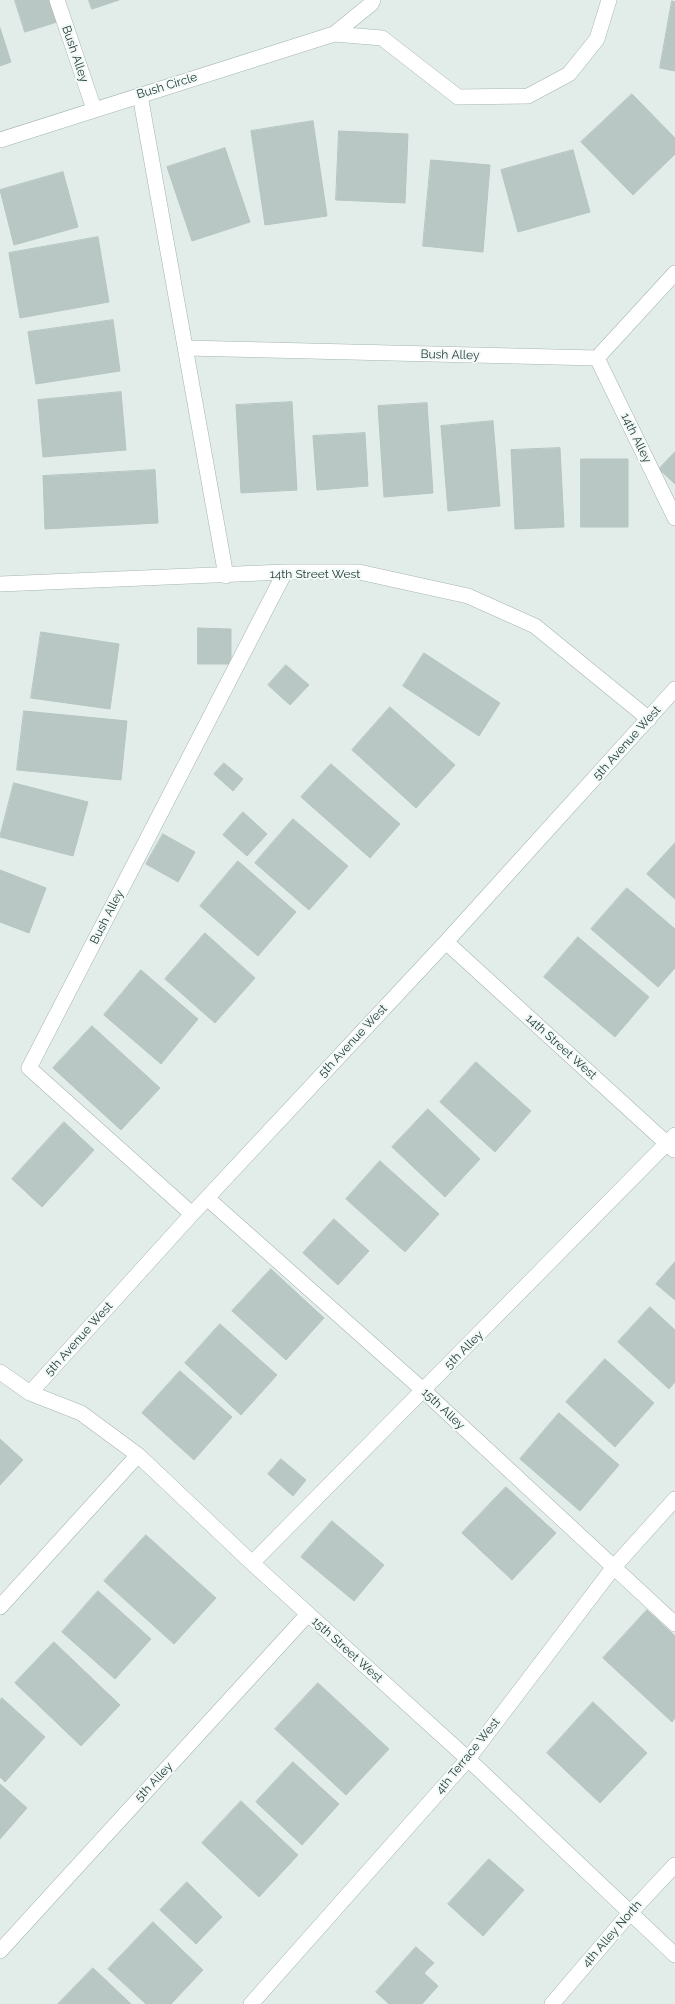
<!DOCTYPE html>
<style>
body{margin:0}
canvas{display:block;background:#e2edea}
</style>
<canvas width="675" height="2004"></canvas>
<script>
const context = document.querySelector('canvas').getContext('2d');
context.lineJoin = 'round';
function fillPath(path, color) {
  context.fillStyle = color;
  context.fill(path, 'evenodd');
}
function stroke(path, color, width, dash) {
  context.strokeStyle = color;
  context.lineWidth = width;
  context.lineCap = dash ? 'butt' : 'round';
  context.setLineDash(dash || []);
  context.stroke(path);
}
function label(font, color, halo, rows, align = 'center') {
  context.font = font + ' Raleway,sans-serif';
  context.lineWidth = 4;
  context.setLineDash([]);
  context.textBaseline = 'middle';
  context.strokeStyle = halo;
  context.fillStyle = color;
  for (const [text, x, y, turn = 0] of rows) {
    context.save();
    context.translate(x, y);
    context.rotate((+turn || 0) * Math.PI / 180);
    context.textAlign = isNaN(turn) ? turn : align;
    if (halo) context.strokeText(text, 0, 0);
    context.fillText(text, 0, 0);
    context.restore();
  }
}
const building = new Path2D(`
 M15,0H50L57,22L25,32Z
 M89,0H119L92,9Z
 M672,1L675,2V71L660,68Z
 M0,28L11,62L0,66Z
 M632,94L675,138V154L633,195L581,142Z
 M313,121L327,216L265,225L251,131Z
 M339,131L408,134L405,203L336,200Z
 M225,148L250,222L192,241L167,167Z
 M573,150L590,212L518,232L501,170Z
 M431,160L490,165L483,252L423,246Z
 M63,172L78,227L14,245L0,190Z
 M98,237L109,302L20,318L9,253Z
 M113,320L120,371L36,384L28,332Z
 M121,392L126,450L43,457L38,400Z
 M292,402L297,490L241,493L236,405Z
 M427,403L433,493L384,497L378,406Z
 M493,421L500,506L448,511L441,426Z
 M365,433L368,486L317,490L313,436Z
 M560,448L564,527L515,529L511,450Z
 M675,452V484L659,469Z
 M581,459H628V527H581Z
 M155,470L158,523L45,529L43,476Z
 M198,628L231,629V664H198Z
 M41,632L119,644L110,709L31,698Z
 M424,653L500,703L479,736L403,686Z
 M286,665L309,685L290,705L268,685Z
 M390,707L455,765L416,808L352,750Z
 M24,711L127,721L121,780L17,770Z
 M224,763L243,779L233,791L214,774Z
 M331,764L400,824L370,858L301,797Z
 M14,783L88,802L73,856L0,837Z
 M243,812L267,834L247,856L223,835Z
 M293,819L348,866L309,910L255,863Z
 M163,834L195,852L178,882L146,864Z
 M675,843V899L647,874Z
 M238,861L296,912L258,956L200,906Z
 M0,870L46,888L29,933L0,922Z
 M627,888L675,929V968L658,987L591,929Z
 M205,933L255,978L215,1023L165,979Z
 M578,937L649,997L615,1037L544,977Z
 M141,970L198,1019L161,1064L104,1015Z
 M92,1026L160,1088L121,1130L53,1068Z
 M476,1062L531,1111L495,1152L440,1102Z
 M428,1109L480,1159L445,1197L392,1147Z
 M64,1122L94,1150L42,1207L12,1179Z
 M380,1161L439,1214L405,1252L346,1199Z
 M334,1219L369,1251L338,1285L303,1253Z
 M675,1262V1300L656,1284Z
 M271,1269L324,1318L286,1360L232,1311Z
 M650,1307L675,1330V1382L669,1389L618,1342Z
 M220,1324L277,1375L241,1415L185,1363Z
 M605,1359L654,1403L615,1447L566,1402Z
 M180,1371L232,1417L194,1460L142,1413Z
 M559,1413L619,1465L580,1511L520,1459Z
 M0,1439L23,1460L0,1485Z
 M281,1459L306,1480L293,1496L268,1474Z
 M506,1487L556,1533L512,1580L462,1533Z
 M332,1521L384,1565L354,1601L301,1557Z
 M146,1535L216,1598L174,1644L104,1581Z
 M98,1591L151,1639L115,1679L62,1632Z
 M647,1610L675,1636V1718L672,1722L603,1658Z
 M54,1642L120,1705L81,1746L15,1683Z
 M318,1683L389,1749L346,1795L275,1729Z
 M2,1698L45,1737L5,1782L0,1777V1701Z
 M593,1702L647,1753L600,1803L547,1753Z
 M293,1762L339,1804L302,1845L256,1802Z
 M0,1784L27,1808L0,1839Z
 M241,1801L298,1855L259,1897L202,1843Z
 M489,1859L524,1890L483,1936L448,1904Z
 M187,1882L222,1917L196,1944L160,1910Z
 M153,1922L203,1970L171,2004H146L108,1969Z
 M416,1947L434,1963L424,1973L438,1986L422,2004H389L376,1992Z
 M93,1968L131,2004H58Z`);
const minor = new Path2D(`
 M57,0L94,109
 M373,0L371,4L334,34L382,38L458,97L528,96L569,74L597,39L609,0
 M140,95L226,576
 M0,140L334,34
 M186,348L597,358L675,273
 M597,358L675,518
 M0,584L285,572H359L468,596L535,626L649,719
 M446,942L674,1150
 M207,1198L424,1391L675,1624
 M192,1214L29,1068L285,572
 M0,1372L30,1393L81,1413L138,1455L252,1563L468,1759L675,1955
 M30,1393L192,1214L446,942L675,689
 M252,1563L675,1135
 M0,1607L138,1455
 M0,1951L308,1614
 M251,2004L468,1759L613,1568L675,1499
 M552,2004L629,1914L675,1865`);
const streetNames = [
 ["Bush Alley",75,54,71],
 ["Bush Circle",167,86,-17],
 ["Bush Alley",450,355,1],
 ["14th Alley",636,438,64],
 ["14th Street West",315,574],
 ["5th Avenue West",627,743,-48],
 ["Bush Alley",107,917,-63],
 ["5th Avenue West",353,1041,-47],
 ["14th Street West",561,1047,42],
 ["5th Avenue West",79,1339,-48],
 ["5th Alley",464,1350,-45],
 ["15th Alley",443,1409,43],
 ["15th Street West",347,1650,42],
 ["4th Terrace West",468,1756,-51],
 ["5th Alley",154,1782,-47],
 ["4th Alley North",612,1934,-49]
];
fillPath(building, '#b8c7c3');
stroke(building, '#b5c6c2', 1);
stroke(minor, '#a5b5b2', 16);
stroke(minor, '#fff', 15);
label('12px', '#223e3b', '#f3f9f7', streetNames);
</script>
